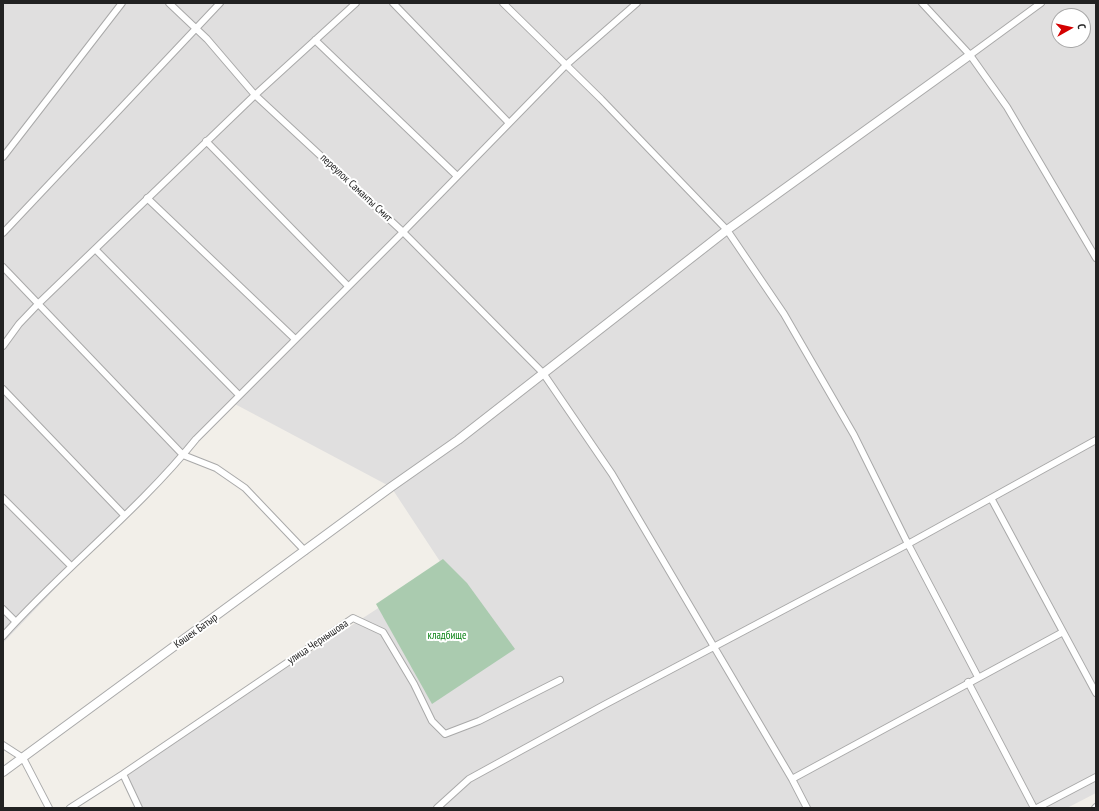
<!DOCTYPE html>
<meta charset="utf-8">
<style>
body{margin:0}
#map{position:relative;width:1099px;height:811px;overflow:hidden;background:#f2efe9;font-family:"PT Sans Narrow",sans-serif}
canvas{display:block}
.frame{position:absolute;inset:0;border:4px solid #222;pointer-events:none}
.north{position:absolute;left:1051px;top:8px;width:40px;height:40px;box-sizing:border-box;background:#fff;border:1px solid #a7a7a7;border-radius:50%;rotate:82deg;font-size:11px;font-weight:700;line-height:16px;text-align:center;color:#222}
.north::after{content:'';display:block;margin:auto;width:14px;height:18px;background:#d40000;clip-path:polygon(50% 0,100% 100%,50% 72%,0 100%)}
</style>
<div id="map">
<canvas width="1099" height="811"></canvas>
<div class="frame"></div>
<div class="north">С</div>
</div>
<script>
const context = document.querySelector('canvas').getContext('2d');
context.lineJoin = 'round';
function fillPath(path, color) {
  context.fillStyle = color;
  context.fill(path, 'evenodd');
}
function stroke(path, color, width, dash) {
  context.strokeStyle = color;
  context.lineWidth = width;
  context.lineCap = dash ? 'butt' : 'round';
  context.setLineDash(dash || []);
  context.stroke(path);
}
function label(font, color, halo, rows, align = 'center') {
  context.font = font + ' "PT Sans Narrow",sans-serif';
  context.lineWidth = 4;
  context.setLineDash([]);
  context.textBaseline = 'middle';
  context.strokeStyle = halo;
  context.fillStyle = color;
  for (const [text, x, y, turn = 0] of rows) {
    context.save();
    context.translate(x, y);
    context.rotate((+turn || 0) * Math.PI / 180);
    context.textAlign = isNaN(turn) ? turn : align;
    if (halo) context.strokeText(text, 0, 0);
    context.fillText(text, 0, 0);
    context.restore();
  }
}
const residential = new Path2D(`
 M3,3H1096V793L1067,808H139L123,774L443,566L391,487L233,403L3,643ZM1059,16H1083V40H1059Z`);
const cemetery = new Path2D(`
 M443,559L467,583L515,649L432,704L376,604Z`);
const minor = new Path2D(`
 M169,3L207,39L255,95L403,232L543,373L612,474L792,779L807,808
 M393,3L509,123
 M503,3L601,99L727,230L784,314L854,435L908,544L978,677
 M922,3L970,55L1007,107L1096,258
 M315,40L457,176
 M970,55L1041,3
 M206,141L348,286
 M3,157L122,3
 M147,198L295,339
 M3,233L220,3
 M95,249L239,395
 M3,267L183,455L216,468L245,488L305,551
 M3,346L19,324L39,303L255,95L356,3
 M3,389L124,515
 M3,498L71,566
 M991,498L1096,693
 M3,609L16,622
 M3,636C64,568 138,511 196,439L403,232L566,65L637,3
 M968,682L1034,808
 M3,745L23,758L49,808
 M123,774L139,808
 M792,779L1063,632
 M70,808L123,774L353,618L383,632L414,684L432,721L445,734L479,721L560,680
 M437,808L469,779L604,705L908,544L1096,440
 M1037,808L1096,777
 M1095,808L1096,807`);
const tertiary = new Path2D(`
 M3,772L391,487L458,440L727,230L970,55`);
const streetNames = [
 ["переулок Саманты Смит",356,188,43],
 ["Көшек Батыр",196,631,-36],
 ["улица Чернышова",318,642,-34]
];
const parkNames = [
 ["кладбище",447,636]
];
fillPath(residential, '#e0dfdf');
fillPath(cemetery, '#aacbaf');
stroke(minor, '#a9a9a9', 8);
stroke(tertiary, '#a9a9a9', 10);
stroke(minor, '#fff', 6);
stroke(tertiary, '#fff', 8);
label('11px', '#222', '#fff', streetNames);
label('11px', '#0c8416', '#fff', parkNames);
</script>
